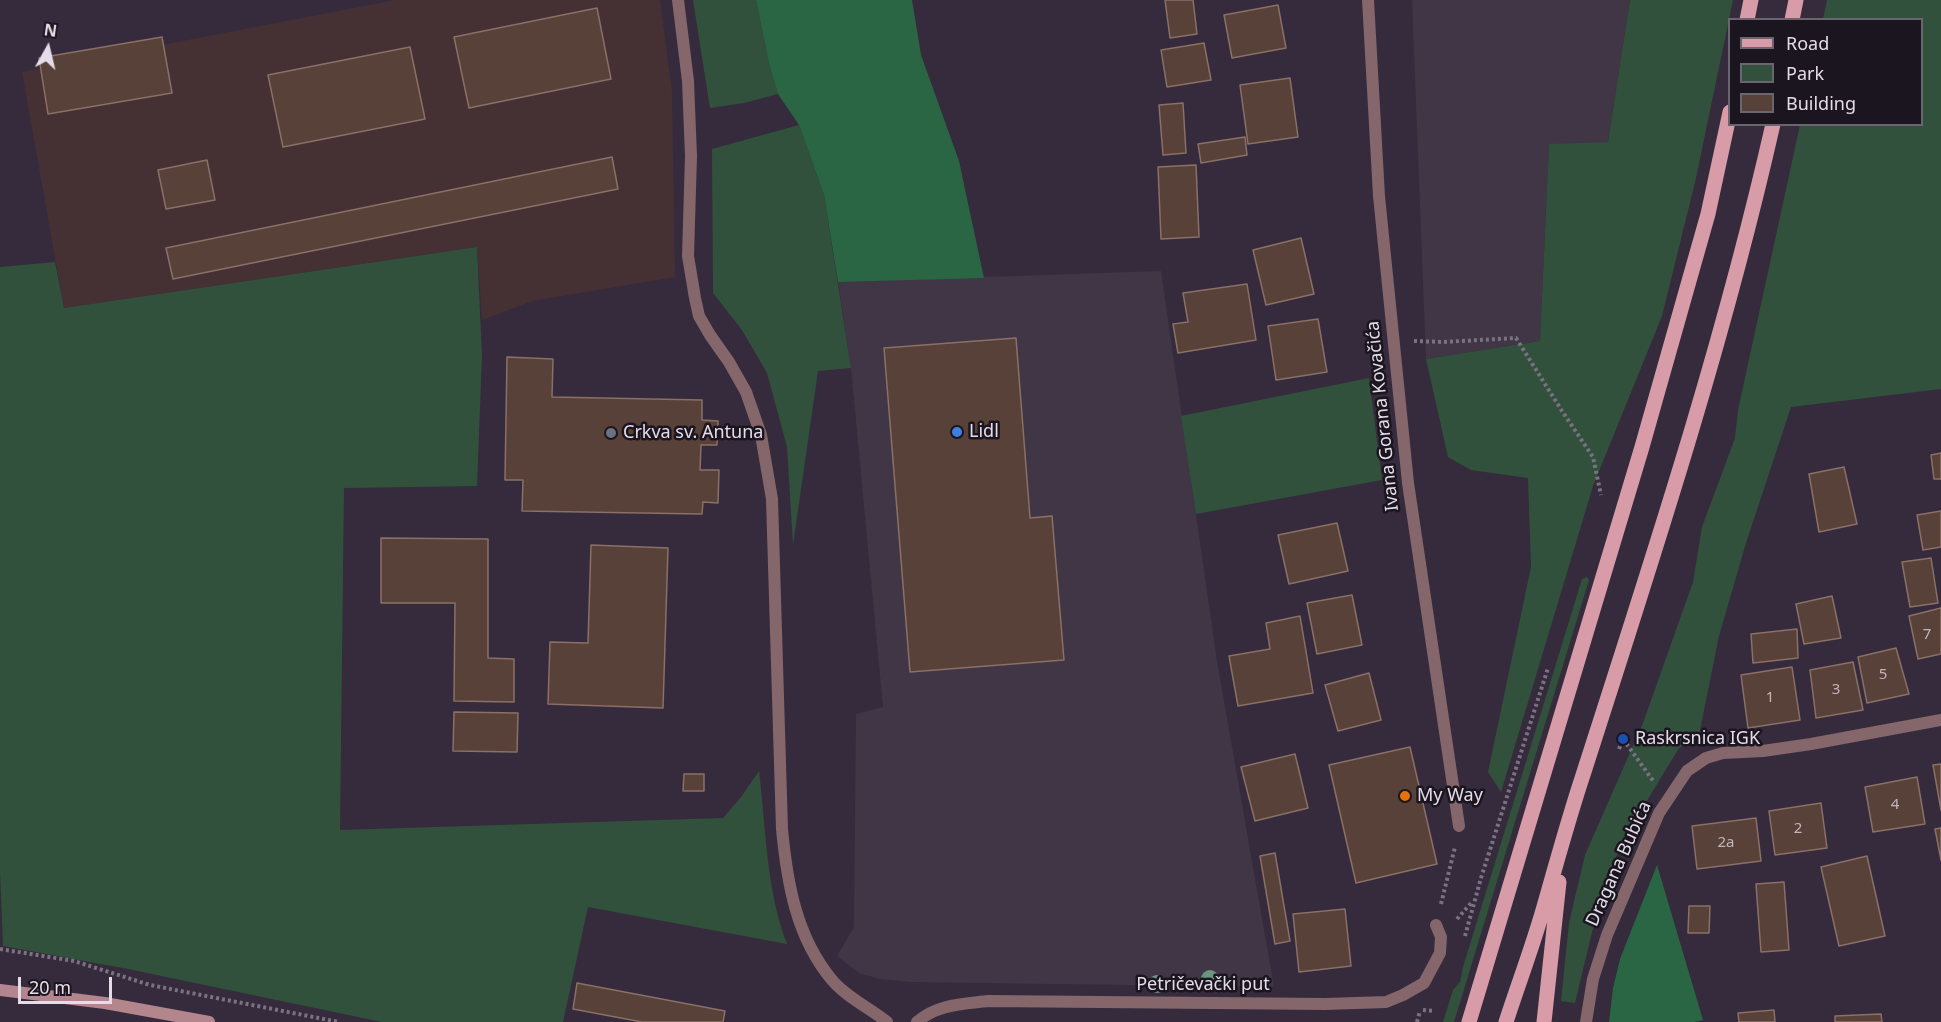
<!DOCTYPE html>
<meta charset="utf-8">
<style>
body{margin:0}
#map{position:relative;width:1941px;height:1022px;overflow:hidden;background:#352b3d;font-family:"Noto Sans",sans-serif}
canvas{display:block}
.legend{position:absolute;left:1728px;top:18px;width:195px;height:108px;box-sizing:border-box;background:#1a151e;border:2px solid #6b656f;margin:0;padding:8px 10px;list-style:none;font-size:18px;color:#e4dde9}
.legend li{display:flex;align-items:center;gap:12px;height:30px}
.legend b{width:30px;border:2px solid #6b656f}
.north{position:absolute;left:18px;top:18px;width:60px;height:60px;-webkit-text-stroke:4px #1a151e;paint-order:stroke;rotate:8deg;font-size:16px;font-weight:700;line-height:24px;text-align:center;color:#e4dde9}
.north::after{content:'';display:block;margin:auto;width:21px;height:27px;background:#e4dde9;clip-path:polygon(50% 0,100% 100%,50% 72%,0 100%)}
.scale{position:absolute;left:18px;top:977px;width:94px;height:27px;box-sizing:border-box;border:3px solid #e4dde9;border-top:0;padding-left:8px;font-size:18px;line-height:21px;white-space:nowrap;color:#e4dde9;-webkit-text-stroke:4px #1a151e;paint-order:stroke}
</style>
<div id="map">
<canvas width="1941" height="1022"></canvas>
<ul class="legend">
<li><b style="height:8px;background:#d79ca7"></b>Road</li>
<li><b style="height:16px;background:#31513d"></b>Park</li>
<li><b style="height:16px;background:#584138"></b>Building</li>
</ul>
<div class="north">N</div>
<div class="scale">20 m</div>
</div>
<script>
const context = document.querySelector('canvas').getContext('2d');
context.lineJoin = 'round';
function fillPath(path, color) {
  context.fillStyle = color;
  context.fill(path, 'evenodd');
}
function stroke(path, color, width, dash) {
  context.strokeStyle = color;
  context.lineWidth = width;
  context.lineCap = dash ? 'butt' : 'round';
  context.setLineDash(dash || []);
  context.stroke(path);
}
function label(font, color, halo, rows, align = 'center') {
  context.font = font + ' "Noto Sans",sans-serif';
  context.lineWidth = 5;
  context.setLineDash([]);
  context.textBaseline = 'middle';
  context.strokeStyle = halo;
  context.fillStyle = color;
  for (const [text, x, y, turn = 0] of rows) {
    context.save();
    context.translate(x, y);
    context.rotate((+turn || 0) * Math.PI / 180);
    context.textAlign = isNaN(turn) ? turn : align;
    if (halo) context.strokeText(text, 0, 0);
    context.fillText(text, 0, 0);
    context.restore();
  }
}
const commercial = new Path2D(`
 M1412,0H1630L1608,142L1549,145L1540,341L1426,359Z
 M1161,271L1217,661L1274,987L910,982L880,979L859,973L837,956L854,927L856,714L883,707L851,368L838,282Z`);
const industrial = new Path2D(`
 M395,0H660L672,92L675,277L533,301L482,320L477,247L64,308L22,72Z`);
const green = new Path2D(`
 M693,0H756L769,64L778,94L744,103L710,108Z
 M1630,0H1733L1696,178L1662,316L1593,486L1501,792L1488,772L1531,567L1528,478L1471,470L1448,457L1426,359L1540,341L1549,144L1608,142Z
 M1827,0H1941V389L1791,407L1746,543L1719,636L1699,735L1679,748L1623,840L1601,895L1575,1003L1561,1001L1569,923L1585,855L1643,723L1693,582L1702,527L1735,438L1738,410L1800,125L1922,124V20L1823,19Z
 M799,125L824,195L851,368L818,371L793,545L787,447L767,373L742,330L713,293L712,149Z
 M477,247L482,355L477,486L344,488L340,830L723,818L741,797L759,771C766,829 766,889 787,944L588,907L563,1022H382L128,969L3,946L0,872V267L55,262L64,308Z
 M1369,378L1382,480L1196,514L1181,416Z
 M1587,577L1589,580L1454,1022H1443L1453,990L1460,982L1463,967L1582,579Z`);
const forest = new Path2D(`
 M756,0H912L921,55L959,161L984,278L838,282L824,195L799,125L778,94L769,64Z
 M1657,865L1703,1020L1694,1022H1609L1613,988L1620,959Z`);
const building = new Path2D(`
 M1165,0H1193L1197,34L1170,38Z
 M1278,5L1286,48L1232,58L1224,15Z
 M597,8L611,79L469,108L454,37Z
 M162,37L172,93L48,114L39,58Z
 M1204,43L1211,80L1167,87L1161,50Z
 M410,47L425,119L283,147L268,75Z
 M1290,78L1298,137L1248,144L1240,85Z
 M1183,103L1186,153L1163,155L1159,105Z
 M1245,137L1247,155L1201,163L1198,144Z
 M612,157L618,189L173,279L166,248Z
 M207,160L215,200L166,209L158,170Z
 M1196,165L1199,237L1161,239L1158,167Z
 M1301,238L1314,294L1266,305L1253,250Z
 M1247,284L1256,340L1178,353L1173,324L1188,322L1183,293Z
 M1318,319L1327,372L1276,380L1268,326Z
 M1016,338L1030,518L1052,516L1064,660L910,672L884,348Z
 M507,357L553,359L552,397L702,400V420L718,421L717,445H701L700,470H719L718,503L703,502L702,514L522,511L523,480H505Z
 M1941,453V479H1934L1931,455Z
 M1844,467L1857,524L1819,532L1809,474Z
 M1941,511V547L1923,550L1917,515Z
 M1337,523L1348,571L1289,584L1278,535Z
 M381,538L488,539V658L514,659V702L454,701L455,603H381Z
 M591,545L668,548L663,708L548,704L550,642L588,643Z
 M1931,558L1938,603L1910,607L1902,562Z
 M1352,595L1362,645L1317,654L1307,603Z
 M1832,596L1841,638L1804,644L1796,604Z
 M1941,608V654L1918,659L1909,616Z
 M1300,616L1313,693L1238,706L1229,656L1270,649L1266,623Z
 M1797,629L1798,658L1753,663L1751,634Z
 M1896,648L1909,694L1867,703L1858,657Z
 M1853,662L1863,710L1816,718L1810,670Z
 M1792,667L1800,720L1748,728L1741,675Z
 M1369,673L1381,720L1338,731L1325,685Z
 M454,712L518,713L517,752L453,751Z
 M1410,747L1437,864L1356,883L1329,765Z
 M1295,754L1308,808L1255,821L1241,767Z
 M1941,764V810L1933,765Z
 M684,774H704V791H683Z
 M1917,777L1925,824L1873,832L1865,787Z
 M1821,803L1827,848L1775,855L1769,811Z
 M1756,818L1761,861L1697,869L1692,826Z
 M1941,828V860L1935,829Z
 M1275,853L1290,941L1275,944L1260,856Z
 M1867,856L1885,936L1839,946L1821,867Z
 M1784,882L1789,950L1761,952L1756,884Z
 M1689,906H1710L1709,933H1688Z
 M1345,909L1351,966L1299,972L1293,914Z
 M577,983L725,1011L723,1022H642L573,1009Z
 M1774,1010L1775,1022H1739L1738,1013Z
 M1881,1014L1882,1022H1835V1016Z`);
const path = new Path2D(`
 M1414,341L1443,342L1516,338L1562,411L1593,457L1601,495
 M1623,739L1654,782
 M1619,749L1623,739
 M1441,904L1455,847
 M1457,919L1472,902
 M1465,936L1481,878L1548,668
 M0,949L74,961L150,985L339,1022
 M1423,1010L1434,1011
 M1417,1022L1420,1011`);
const street = new Path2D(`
 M678,0L688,81L691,156L688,256L695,298L699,316L710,335L729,362L746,392L761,435L772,499L782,829C787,882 796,937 832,980C846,997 870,1008 887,1022
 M1368,0L1379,196L1408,483L1459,826
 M917,1022C937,1004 964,1004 988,1001L1325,1004L1386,1002L1403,995L1424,983L1440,953L1441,937L1436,925
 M1586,1022L1593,979L1607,935L1659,813L1687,771L1706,758L1723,753L1763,751L1811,744L1941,720`);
const secondary = new Path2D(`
 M0,990L105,1003L209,1022`);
const primary = new Path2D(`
 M1747,20L1751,0
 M1792,20L1796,0
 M1469,1022L1642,447L1708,214L1730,112
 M1506,1022C1518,985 1532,948 1543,910C1556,865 1568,820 1583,775C1652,560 1723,345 1773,124
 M1544,1022L1559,882`);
const trees = [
 [1210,979],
 [1157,984]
];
const markers = [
 [957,432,6,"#3f7fe0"],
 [611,433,6,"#6b7280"],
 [1623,739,6,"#1a4fb4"],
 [1405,796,6,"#e8710a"]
];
const numberNames = [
 ["7",1927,635],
 ["5",1883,675],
 ["3",1836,690],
 ["1",1770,698],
 ["4",1895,805],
 ["2",1798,829],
 ["2a",1726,843]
];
const streetNames = [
 ["Ivana Gorana Kovačića",1383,416,-96],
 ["Dragana Bubića",1619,864,-66],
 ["Petričevački put",1203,985]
];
const poiNames = [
 ["Lidl",969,432],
 ["Crkva sv. Antuna",623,433],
 ["Raskrsnica IGK",1635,739],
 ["My Way",1417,796]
];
fillPath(commercial, '#403645');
fillPath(industrial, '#453133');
fillPath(green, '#31513d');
fillPath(forest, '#2a6644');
fillPath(building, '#584138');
stroke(building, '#8a7067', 1.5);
stroke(path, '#7a7181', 4, [3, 3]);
stroke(street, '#84666b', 12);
stroke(secondary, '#b3858d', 12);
stroke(primary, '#d79ca7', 15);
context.fillStyle = '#6a9680';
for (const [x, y] of trees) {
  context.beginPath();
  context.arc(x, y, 9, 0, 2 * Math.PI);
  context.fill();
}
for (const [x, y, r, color] of markers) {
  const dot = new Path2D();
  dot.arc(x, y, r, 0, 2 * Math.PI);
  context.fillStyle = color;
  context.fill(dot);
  stroke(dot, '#1a151e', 2);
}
label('15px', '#c1b6bd', null, numberNames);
label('18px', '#e4dde9', '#1a151e', streetNames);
label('18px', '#e4dde9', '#1a151e', poiNames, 'left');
</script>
